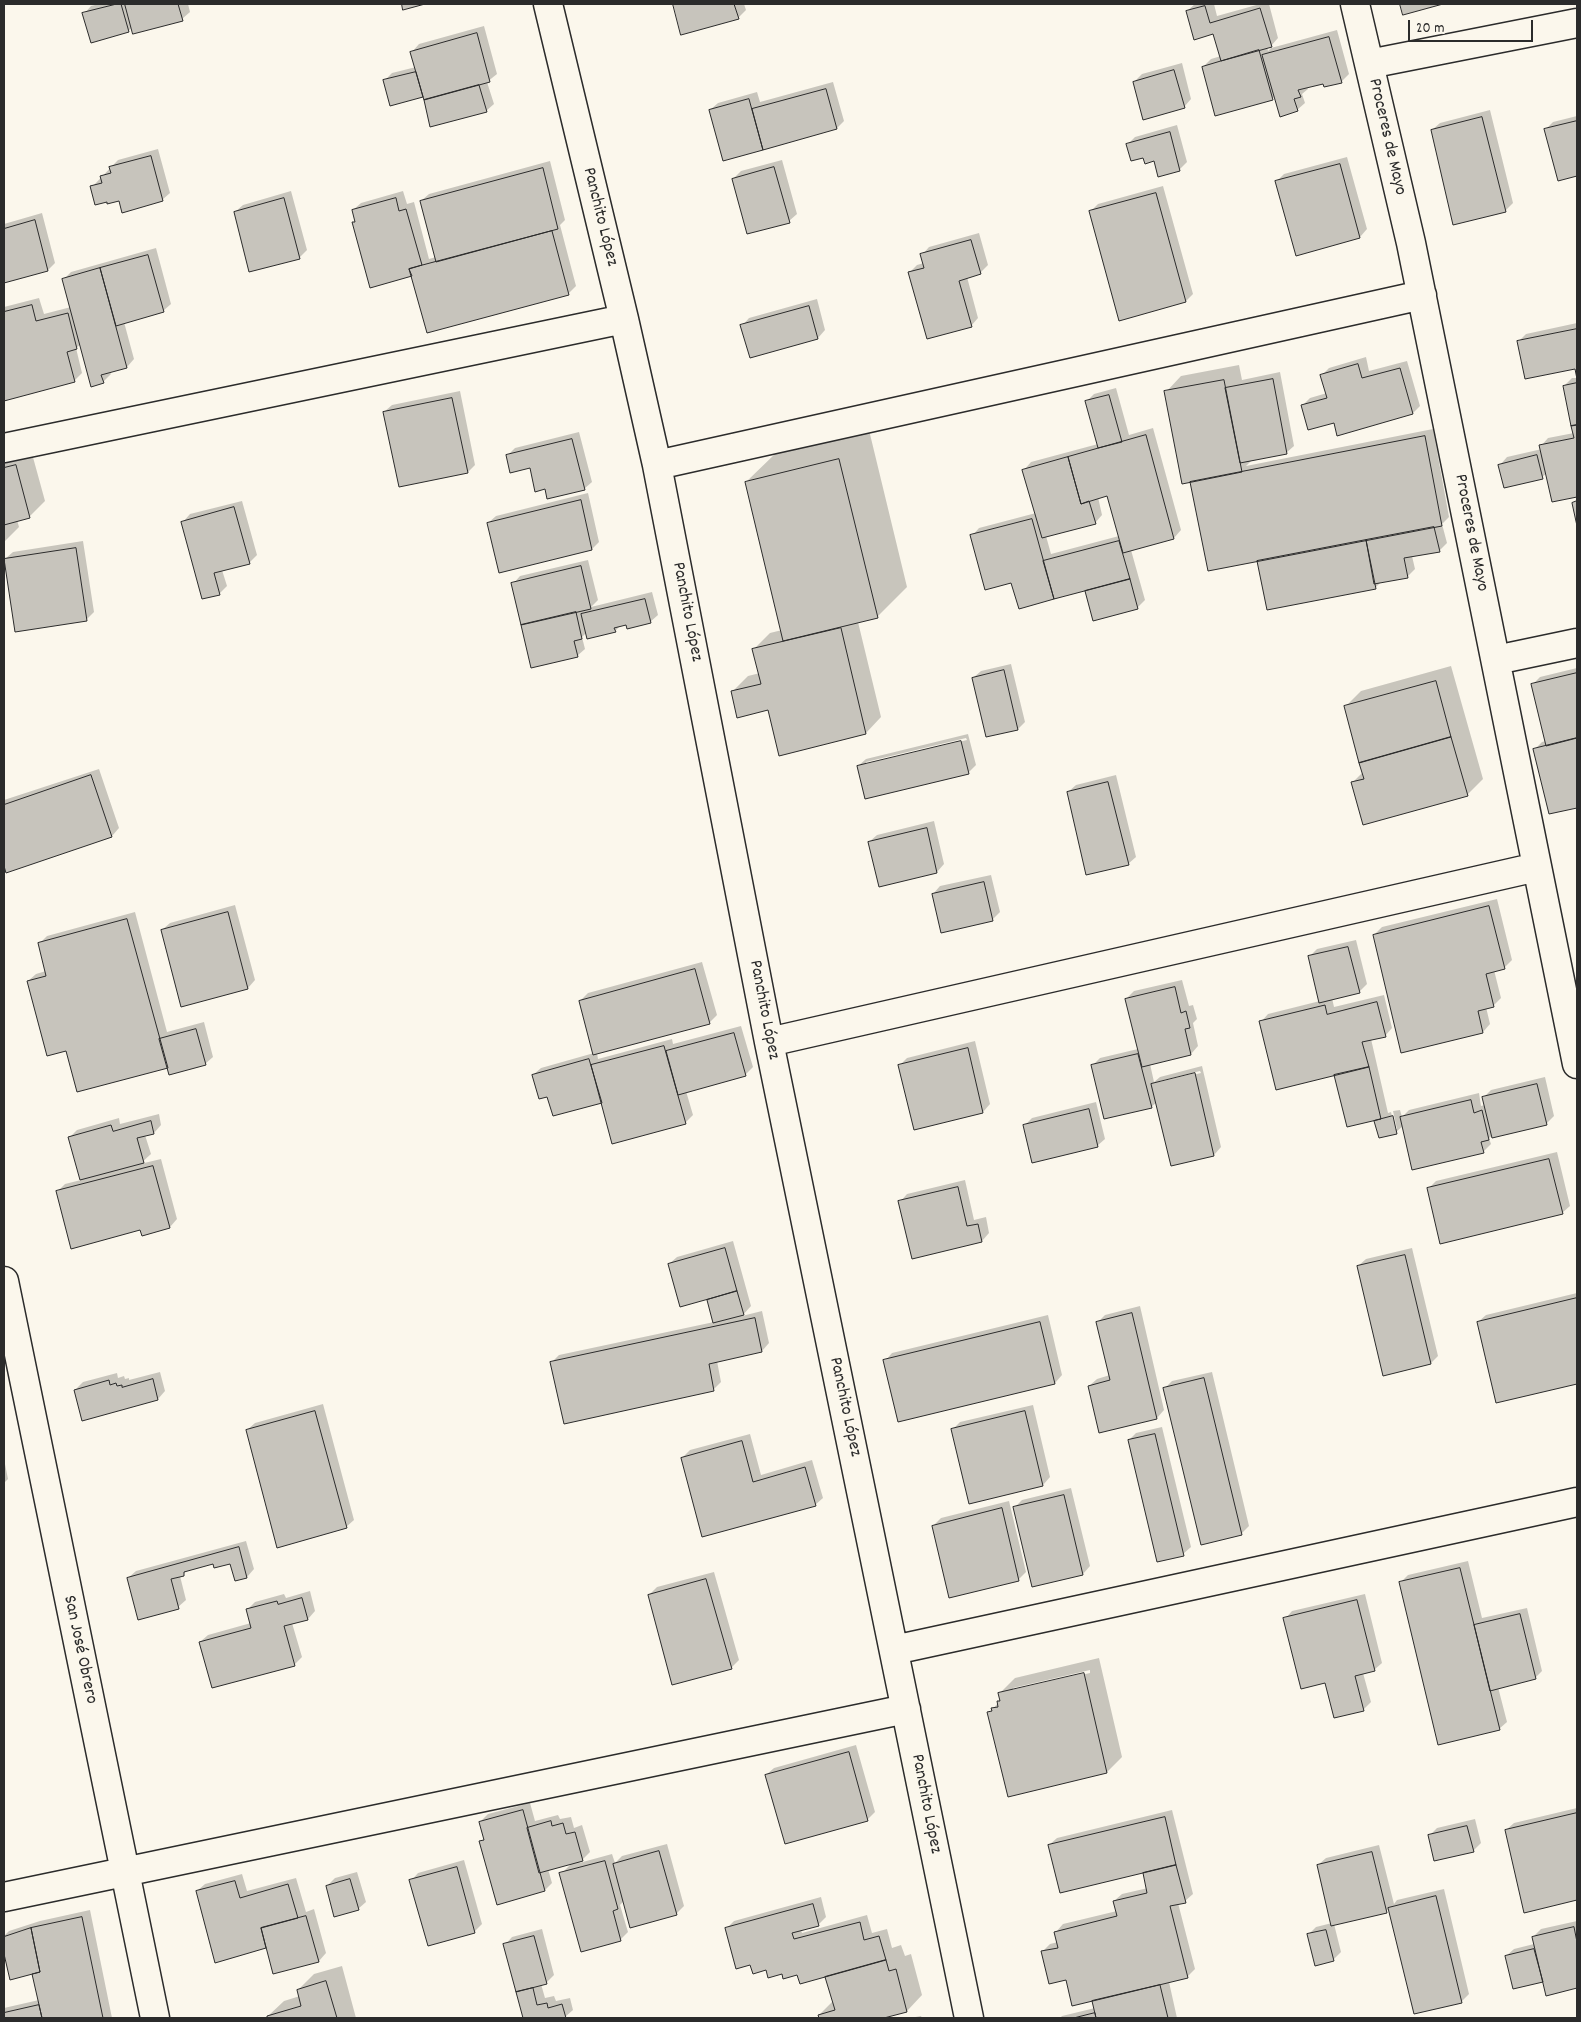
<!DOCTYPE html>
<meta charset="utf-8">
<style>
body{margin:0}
#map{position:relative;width:1581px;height:2022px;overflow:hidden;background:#fbf7ec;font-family:Dekko,sans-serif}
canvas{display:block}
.frame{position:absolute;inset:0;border:5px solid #2b2b2b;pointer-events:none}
.scale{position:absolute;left:1408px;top:20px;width:125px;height:22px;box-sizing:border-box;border:2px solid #2b2b2b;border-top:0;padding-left:6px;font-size:15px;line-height:18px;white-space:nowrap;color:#2b2b2b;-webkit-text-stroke:4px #fbf7ec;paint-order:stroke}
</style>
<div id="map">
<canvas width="1581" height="2022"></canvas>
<div class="frame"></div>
<div class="scale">20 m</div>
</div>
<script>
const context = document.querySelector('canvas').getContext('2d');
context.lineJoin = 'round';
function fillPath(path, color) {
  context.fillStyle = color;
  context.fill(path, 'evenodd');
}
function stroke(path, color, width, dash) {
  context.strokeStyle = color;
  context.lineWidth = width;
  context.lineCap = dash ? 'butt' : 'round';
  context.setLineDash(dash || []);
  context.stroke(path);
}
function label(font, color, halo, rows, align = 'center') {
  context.font = font + ' Dekko,sans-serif';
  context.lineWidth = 4.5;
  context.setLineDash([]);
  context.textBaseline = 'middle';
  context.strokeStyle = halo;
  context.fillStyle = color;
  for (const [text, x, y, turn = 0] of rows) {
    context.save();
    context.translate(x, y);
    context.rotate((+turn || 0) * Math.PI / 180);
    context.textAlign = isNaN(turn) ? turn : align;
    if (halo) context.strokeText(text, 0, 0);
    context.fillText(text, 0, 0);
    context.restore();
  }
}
const shadow = new Path2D(`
 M99,4H188L190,12L182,19L133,27L128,31L84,14L91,6Z
 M674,4H744L746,10L738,18L682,33Z
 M1195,4H1214L1217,16L1260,4H1269L1278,38L1271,46L1267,47L1268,51L1271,48L1337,30L1349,74L1342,81L1325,86L1324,82L1307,87L1308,89L1302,94L1305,103L1297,110L1275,96L1272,99L1203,67L1211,59L1221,56L1214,32L1187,11Z
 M484,26L497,74L487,82L494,104L486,111L431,125L423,96L391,104L385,80L392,73L416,67L412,52L419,44Z
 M1182,63L1191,99L1184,107L1134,82L1142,74Z
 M833,82L844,121L837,128L724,159L710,110L718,103L757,92L760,102Z
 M1490,110L1513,203L1505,211L1432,130L1440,123Z
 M1577,116V174L1559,180L1545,130L1553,122Z
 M1177,125L1187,162L1179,170L1144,157L1128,144L1135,137Z
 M158,149L170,193L162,200H120L92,187L118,160Z
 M1347,157L1367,229L1360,237L1276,182L1284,174Z
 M782,160L797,214L789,221L733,179L741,171Z
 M550,161L565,220L560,225L576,286L568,294L413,275L354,223L356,220L353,210L361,203L403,191L407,204L414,202L429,259L436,257L421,201L429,194Z
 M1163,186L1193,294L1186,301L1090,212L1098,204Z
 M291,191L307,250L299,258L235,212L243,205Z
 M42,213L55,263L48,270L4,282V224Z
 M979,233L988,265L980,273L967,277L978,318L971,326L910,272L917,265L924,263L922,255L929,247Z
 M156,248L171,304L163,311L124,322L134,359L127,367L110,372L111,374L103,382L81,344L76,348L82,373L74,381L4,400V307L39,298L44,314L71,307L64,279L71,272Z
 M817,299L825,330L818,338L750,356L742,326L749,318Z
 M1577,323V374L1576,368L1518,342L1526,334Z
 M1366,357L1369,371L1407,361L1420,406L1413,413L1338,434L1335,421L1302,406L1310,398L1327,393L1322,375L1329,368Z
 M1239,365L1242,380L1280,372L1294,446L1286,453L1252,460L1246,466L1433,429L1449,517L1442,524L1447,543L1439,551L1412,556L1415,569L1407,577L1382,581L1375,588L1258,560L1191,481L1166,392L1181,376Z
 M1572,378H1577V496L1553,501L1547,473L1542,477L1500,465L1507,457L1542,449L1541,446L1548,438L1574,433L1564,386Z
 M1116,388L1129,435L1153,428L1181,530L1174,538L1131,550L1145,600L1137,608L1094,620L1086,589L1012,581L972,536L979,528L1036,513L1024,470L1031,462L1098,444L1086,402L1094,394ZM1107,495L1119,536L1051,554L1046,536L1095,523L1102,515L1098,497Z
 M460,391L475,465L468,472L384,412L392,405Z
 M869,430L907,587L877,617L858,622L881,717L866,733L769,709L732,692L748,676L760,673L754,649L770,633L782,630L746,482L777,452Z
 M579,432L592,482L584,489L546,488L531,467L507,456L515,448Z
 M31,450L45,501L29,517L17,520L19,527L4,542V458Z
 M588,493L599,542L592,549L488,523L496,516Z
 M242,501L257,555L249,563L222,570L227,586L219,594L183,522L190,514Z
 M83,541L94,612L86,620L5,559L13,552Z
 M588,560L598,600L591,607L652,592L658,615L650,622L627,623L621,625L615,631L587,632L582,637L585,649L577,656L513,584L520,576Z
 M1011,664L1025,722L1018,729L973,678L981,671Z
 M1451,666L1483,779L1467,795L1352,783L1363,772L1345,707L1361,691Z
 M1577,668V806L1550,813L1535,749L1542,742L1546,741L1533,684L1540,677Z
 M968,734L976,765L968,773L858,766L866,759ZM966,738L967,740L866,765V762Z
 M99,769L119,828L112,836L7,871L4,862V800Z
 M1116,775L1136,857L1128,864L1068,792L1076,785Z
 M934,821L944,864L937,872L880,885L869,842L877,835Z
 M991,875L1000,912L992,920L933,894L940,886Z
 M1497,899L1512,960L1504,968L1494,970L1501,998L1493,1006L1486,1007L1490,1024L1483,1032L1374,935L1382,927Z
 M235,905L255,980L248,988L162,930L170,923Z
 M135,912L167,1032L204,1022L213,1057L205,1064L169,1066L28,981L36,974L46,971L39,944L47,936Z
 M1356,940L1367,984L1359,992L1332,998L1334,1007L1384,995L1392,1028L1385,1036L1371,1039L1388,1113L1391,1112L1395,1129H1397L1393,1111L1400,1110L1402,1117L1409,1110L1479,1093L1481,1106L1485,1105L1483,1098L1491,1090L1545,1077L1554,1116L1546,1124L1493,1135L1489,1138L1491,1144L1483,1152L1403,1126L1396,1132L1380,1136L1375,1119L1335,1074L1261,1022L1268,1014L1320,1001L1309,957L1317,949Z
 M702,962L717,1015L710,1022L597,1053L598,1059L672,1039L673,1044L741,1026L753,1067L746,1074L686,1091L693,1115L685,1123L602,1102L548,1095L533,1075L541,1068L594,1053L580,1001L588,993Z
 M1182,980L1189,1006L1193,1005L1197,1019L1193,1023L1198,1046L1191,1054L1150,1064L1154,1082L1160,1077L1202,1066L1221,1147L1214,1155L1157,1102L1151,1107L1092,1066L1100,1058L1138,1049L1126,999L1134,991ZM1200,1071L1201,1073L1160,1083V1081Z
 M975,1041L990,1104L983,1112L915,1129L899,1066L907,1058Z
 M1096,1102L1105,1139L1097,1146L1025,1125L1032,1118Z
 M159,1114L161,1125L154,1133L145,1135L151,1154L140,1164L161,1159L177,1219L170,1227L141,1229L57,1192L65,1184L81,1180L69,1138L77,1130L119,1118L120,1124Z
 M1557,1152L1570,1206L1562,1213L1428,1189L1436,1181Z
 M965,1180L974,1220L986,1217L989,1233L982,1241L900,1202L907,1194Z
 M733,1241L751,1306L742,1316L762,1311L769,1343L762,1351L717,1361L721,1382L713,1390L551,1363L559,1355L714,1322L708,1298L669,1264L677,1257Z
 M1412,1248L1438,1356L1431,1363L1358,1266L1366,1259Z
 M1577,1293V1382L1497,1401L1478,1322L1486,1315Z
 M1140,1306L1164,1410L1157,1418L1089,1386L1097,1379L1110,1375L1097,1323L1105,1315Z
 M1048,1315L1062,1375L1055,1383L899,1421L885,1361L892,1353Z
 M160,1372L165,1391L158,1399L83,1419L75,1390L83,1382L117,1373L118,1378L124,1376L125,1379L129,1378V1380Z
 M1212,1372L1249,1526L1241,1534L1164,1389L1172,1381Z
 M323,1404L354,1520L346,1527L247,1430L255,1423Z
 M1033,1405L1050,1477L1043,1485L953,1429L960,1422Z
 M1162,1427L1191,1547L1183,1554L1129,1440L1136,1433Z
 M750,1434L761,1475L812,1460L823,1498L815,1505L682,1458L690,1450Z
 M4,1459L8,1479L4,1483Z
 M1071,1488L1090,1566L1083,1574L1033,1586L1014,1508L1022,1500Z
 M1009,1501L1026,1572L1018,1580L933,1526L941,1518Z
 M246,1541L254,1569L247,1577L236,1579L231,1562H214L189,1569L180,1576L186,1600L178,1607L128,1578L136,1571Z
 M1468,1561L1482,1618L1527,1608L1542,1671L1535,1678L1498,1687L1507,1722L1499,1729L1400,1583L1408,1575Z
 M714,1572L739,1660L731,1668L649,1595L657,1587Z
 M310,1591L315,1611L308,1619L292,1623L302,1657L294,1665L200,1642L208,1635L251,1623L247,1610L255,1602L284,1594L286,1598Z
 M1365,1594L1382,1663L1374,1670L1363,1673L1371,1702L1363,1710L1326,1682L1285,1619L1292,1611Z
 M1099,1658L1122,1757L1107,1772L989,1713L998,1703L1001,1699L999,1694L1015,1678ZM1090,1670V1673L1013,1691V1688Z
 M856,1745L875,1812L867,1820L766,1775L774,1768Z
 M530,1803L535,1821L558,1815L560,1819L571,1817L574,1828L582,1825L590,1852L579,1863L612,1854L615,1863L622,1856L667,1844L684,1906L676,1914L624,1901L620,1905L628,1932L620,1940L561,1874L572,1863L548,1869L552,1883L545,1890L481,1842L485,1838L480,1822L488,1814Z
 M1577,1808V1899L1525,1911L1506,1830L1514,1823Z
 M1172,1810L1193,1894L1185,1901L1178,1903L1195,1969L1187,1977L1169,1982L1177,2018H1060L1062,2016L1095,2008L1093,1999L1066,1979L1042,1952L1050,1944L1058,1942L1056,1932L1063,1924L1117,1911L1114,1901L1122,1894L1148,1888L1144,1871L1049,1845L1057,1838Z
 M1475,1819L1481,1843L1473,1851L1430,1835L1437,1828Z
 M1379,1845L1394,1904L1397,1900L1444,1889L1469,1994L1462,2001L1390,1908L1386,1911L1334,1924L1341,1952L1333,1960L1308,1935L1316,1927L1332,1923L1318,1865L1326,1858Z
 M464,1860L482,1924L474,1932L411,1881L418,1873Z
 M357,1872L366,1902L358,1909L327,1886L335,1878Z
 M242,1874L247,1891L296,1878L306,1912L314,1909L326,1953L319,1961L274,1973L267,1947L216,1961L197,1891L205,1884Z
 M821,1897L826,1917L818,1925L801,1930L802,1933L867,1915L872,1933L887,1929L892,1948L901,1945L905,1956L911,1954L922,1995L907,2011L880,2018H820L819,2015L833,2001L826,1975L783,1973L751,1964L726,1929L734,1921Z
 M90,1910L112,2018H4V2008L39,2000L33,1972L11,1978L4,1949V1936L9,1931L40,1921Z
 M1577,1921V1987L1547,1995L1544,1980L1506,1956L1514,1949L1534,1944L1533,1937L1541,1929Z
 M542,1929L554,1975L546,1983L541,1984L545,1998L554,1996L556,2001L570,1998L573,2010L565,2017L562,2018H524L505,1945L512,1937Z
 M342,1966L356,2018H268V2016L284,2001L300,1996L298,1990L314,1974Z
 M921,2016L922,2018H910Z`);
const building = new Path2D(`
 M117,4H121L129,32L91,43L82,13Z
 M125,4H178L183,21L133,34Z
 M402,4H425L403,10Z
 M673,4H734L739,19L681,35Z
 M1400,4H1443L1403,15Z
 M1205,6L1210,23L1260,8L1272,47L1221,61L1213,34L1194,40L1186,11Z
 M477,33L490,82L424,100L410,52Z
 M1329,37L1342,83L1324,87L1323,84L1298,90L1301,97L1294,99L1298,111L1280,117L1262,55Z
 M1259,50L1273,100L1215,116L1202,67Z
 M1174,70L1185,108L1143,120L1133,82Z
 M416,72L423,97L390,106L383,80Z
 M479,85L487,112L430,127L424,100Z
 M826,89L837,129L763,150L752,109Z
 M749,99L763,150L723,161L709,110Z
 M1482,117L1506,212L1453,225L1431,130Z
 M1577,121V176L1558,181L1544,129Z
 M1170,132L1180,171L1158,177L1154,161L1145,164L1143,158L1131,161L1126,144Z
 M151,156L163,201L122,213L119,201L107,204V202L95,205L90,186L102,183L100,176L111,173L109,167Z
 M1340,164L1360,238L1296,256L1275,181Z
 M774,167L790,223L747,234L732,179Z
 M543,168L558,229L436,262L420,201Z
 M1156,193L1186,302L1119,321L1089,211Z
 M284,198L300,259L249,272L234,212Z
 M396,198L399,211L406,209L422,265L409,269L412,276L370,288L352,222H355L352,210Z
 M35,220L48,271L4,283V229Z
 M552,231L569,295L427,333L409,269Z
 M971,240L981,274L959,281L972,327L927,339L908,272L924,268L920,254Z
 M148,255L164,312L116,326L100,268Z
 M100,268L127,368L101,375L104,383L91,387L62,279Z
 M32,305L36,321L68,313L77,349L67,352L75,382L4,401V312Z
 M809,306L818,339L750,358L740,325Z
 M1577,329V379L1575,369L1525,379L1517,341Z
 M1358,364L1362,378L1400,368L1413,414L1337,436L1334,423L1308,430L1301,405L1327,398L1320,375Z
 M1273,379L1287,454L1240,463L1225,388Z
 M1224,380L1242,472L1182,484L1164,391Z
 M1577,383V425L1571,426L1563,386Z
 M1109,395L1122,442L1098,448L1085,401Z
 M452,398L468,473L399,487L383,412Z
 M1577,425V497L1552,502L1539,445L1574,438L1571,426Z
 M1146,435L1174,539L1123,553L1107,496L1081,504L1068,457Z
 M1425,436L1442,526L1208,571L1190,482Z
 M572,439L585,490L547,499L545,489L535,492L530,468L510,473L506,455Z
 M1537,455L1543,479L1504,488L1498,465Z
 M1068,457L1081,504L1089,501L1096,524L1042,538L1022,470Z
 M839,459L878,618L783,641L745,482Z
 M16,465L30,518L4,525V468Z
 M581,500L592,550L499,573L487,523Z
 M1577,501V526L1572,503Z
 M234,507L250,564L214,573L220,595L202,599L181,522Z
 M1032,519L1054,599L1019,609L1011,583L985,590L970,535Z
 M1434,527L1440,552L1404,558L1408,578L1374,584L1366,540Z
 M1366,540L1376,589L1267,610L1257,561Z
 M1119,541L1130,579L1054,599L1043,561Z
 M76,548L87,621L15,632L4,559Z
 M581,566L591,609L521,625L511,583Z
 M1130,579L1138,609L1093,621L1085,591Z
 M645,599L651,623L627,629L626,625L614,628L616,632L587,639L581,614Z
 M576,612L582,639L574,641L578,657L531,668L521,625Z
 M841,628L866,734L779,756L768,710L737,718L731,691L761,684L752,649Z
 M1004,670L1018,730L986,737L972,678Z
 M1577,673V738L1546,746L1531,684Z
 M1436,681L1451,737L1359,763L1344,706Z
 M1451,737L1468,796L1363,825L1351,782L1364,779L1359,763Z
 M1577,738V808L1549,814L1533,749Z
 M961,741L969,774L865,799L857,766Z
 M91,775L112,837L6,873L4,866V805Z
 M1108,782L1129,865L1086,875L1067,792Z
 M927,828L937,873L879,887L868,842Z
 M984,882L993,921L941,933L932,894Z
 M1489,906L1505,969L1486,974L1494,1007L1478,1011L1483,1033L1401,1053L1373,935Z
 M228,912L248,989L181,1007L161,930Z
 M127,919L168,1068L77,1092L66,1051L47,1056L27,981L46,976L38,943Z
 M1348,947L1360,993L1319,1003L1308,956Z
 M695,969L710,1024L593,1055L579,1001Z
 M1175,987L1181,1013L1186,1011L1190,1028L1185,1029L1191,1055L1142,1067L1125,999Z
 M1377,1002L1386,1037L1362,1042L1369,1067L1276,1090L1259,1021L1325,1005L1327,1014Z
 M196,1029L206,1065L169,1075L159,1039Z
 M734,1033L746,1076L678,1095L666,1051Z
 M664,1046L686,1124L612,1144L591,1065Z
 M968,1048L983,1113L914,1130L898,1065Z
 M1138,1054L1152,1108L1104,1119L1091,1065Z
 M589,1059L602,1103L553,1116L547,1097L539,1099L532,1075Z
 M1369,1067L1381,1119L1347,1127L1334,1075Z
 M1195,1073L1214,1156L1171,1166L1151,1084Z
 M1537,1084L1547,1125L1492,1138L1482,1097Z
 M1471,1100L1474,1113L1482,1110L1489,1140L1481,1142L1484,1153L1412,1170L1400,1117Z
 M1089,1109L1098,1147L1032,1163L1023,1125Z
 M1393,1116L1397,1134L1379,1138L1374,1121Z
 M151,1121L154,1134L137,1138L144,1163L80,1180L68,1137L111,1125L113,1131Z
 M1549,1159L1563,1214L1440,1244L1427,1188Z
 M153,1166L170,1228L142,1236L140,1230L71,1249L56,1191Z
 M958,1187L967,1226L978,1224L982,1242L912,1259L898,1201Z
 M725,1248L737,1291L680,1307L668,1264Z
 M1405,1255L1431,1364L1383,1376L1357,1266Z
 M737,1291L744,1315L713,1323L707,1300Z
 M1577,1298V1384L1496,1403L1477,1322Z
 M1132,1313L1157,1419L1099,1433L1088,1386L1110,1380L1096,1322Z
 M755,1318L762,1352L709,1364L714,1391L564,1424L550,1362Z
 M1040,1322L1055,1384L898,1422L883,1360Z
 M1204,1378L1242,1535L1201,1545L1163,1388Z
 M153,1379L158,1400L82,1421L74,1390L109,1380L110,1385L116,1383L117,1386L122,1385V1387Z
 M315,1411L347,1528L277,1548L246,1430Z
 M1025,1411L1043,1486L969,1504L951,1429Z
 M1155,1434L1184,1556L1157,1562L1128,1440Z
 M742,1441L753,1482L805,1467L816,1506L702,1537L681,1458Z
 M1064,1495L1083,1575L1032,1587L1013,1507Z
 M1002,1508L1019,1581L949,1598L932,1526Z
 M239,1547L247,1578L235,1581L230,1564L214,1568L213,1564L184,1572V1576L171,1579L179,1609L138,1620L127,1578Z
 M1460,1568L1500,1730L1438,1745L1399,1582Z
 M706,1579L732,1669L672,1685L648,1595Z
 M302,1598L308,1620L284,1626L295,1666L212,1688L199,1642L251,1628L246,1609L277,1601L278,1604Z
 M1357,1600L1375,1671L1355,1676L1364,1711L1334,1718L1325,1683L1301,1689L1283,1618Z
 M1520,1614L1536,1679L1490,1691L1474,1625Z
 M1084,1673L1107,1773L1008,1797L987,1712L992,1711L991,1708L998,1707L997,1701H1000L998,1693Z
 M849,1752L868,1821L785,1844L765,1775Z
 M523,1810L545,1891L497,1905L479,1841L484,1840L479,1822Z
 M1577,1813V1900L1524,1913L1505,1830Z
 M1165,1817L1176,1865L1060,1893L1048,1845Z
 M551,1821L552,1826L563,1823L566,1834L575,1832L583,1861L539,1873L527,1828Z
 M1467,1826L1474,1852L1434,1861L1428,1835Z
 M659,1851L677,1915L630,1928L613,1864Z
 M1372,1852L1387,1913L1331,1926L1317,1865Z
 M605,1861L618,1909L613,1911L621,1941L581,1952L559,1873Z
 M1176,1865L1186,1903L1170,1906L1188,1978L1072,2006L1066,1980L1049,1984L1041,1951L1058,1948L1054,1932L1117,1916L1113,1901L1147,1893L1143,1873Z
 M457,1867L475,1933L428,1946L409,1880Z
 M350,1879L359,1910L334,1917L326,1886Z
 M235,1881L240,1898L288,1884L298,1918L261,1928L266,1948L215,1963L196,1891Z
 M1436,1896L1462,2003L1414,2014L1388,1908Z
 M813,1904L819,1926L792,1933L794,1939L860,1922L864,1940L879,1936L886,1960L800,1984L797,1975L783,1979L782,1974L768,1978L766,1970L753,1974L750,1965L736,1969L725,1928Z
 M306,1916L319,1962L273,1974L261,1928Z
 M82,1917L103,2018H42L32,1974L40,1972L31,1928Z
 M1574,1927L1577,1942V1988L1546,1996L1532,1937Z
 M31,1928L40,1972L10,1980L4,1954V1937Z
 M1326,1930L1334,1961L1315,1966L1307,1934Z
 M534,1936L547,1984L516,1992L503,1944Z
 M1534,1949L1543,1982L1513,1989L1505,1956Z
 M886,1960L889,1971L896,1969L907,2012L884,2018H819L818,2015L835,2010L825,1977Z
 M326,1981L337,2018H267V2016L301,2006L297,1990Z
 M1160,1985L1168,2018H1096L1092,2001Z
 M533,1988L537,2005L547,2003L548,2008L562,2004L566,2018H523L516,1992Z
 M39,2005L42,2018H4V2013Z
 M1095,2013L1096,2018H1074Z`);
const minor = new Path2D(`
 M548,4L624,319L657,465L769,1042L969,2018
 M1355,4L1411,243L1577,1064
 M1369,64L1577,23
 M4,448L624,319
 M657,465L1422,295
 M1496,660L1577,643
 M769,1042L1537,867
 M4,1281L155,2018
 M894,1650L1577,1502
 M4,1897L906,1709`);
const streetNames = [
 ["Proceres de Mayo",1386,137,77],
 ["Panchito López",599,217,76],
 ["Proceres de Mayo",1470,533,79],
 ["Panchito López",686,612,79],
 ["Panchito López",763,1010,79],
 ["Panchito López",844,1407,78],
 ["San José Obrero",79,1650,78],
 ["Panchito López",925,1804,79]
];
fillPath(shadow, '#0003');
fillPath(building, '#c7c4bc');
stroke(building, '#2b2b2b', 1);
stroke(minor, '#2b2b2b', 31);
stroke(minor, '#fbf7ec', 28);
label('18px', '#2b2b2b', '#fbf7ec', streetNames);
</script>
